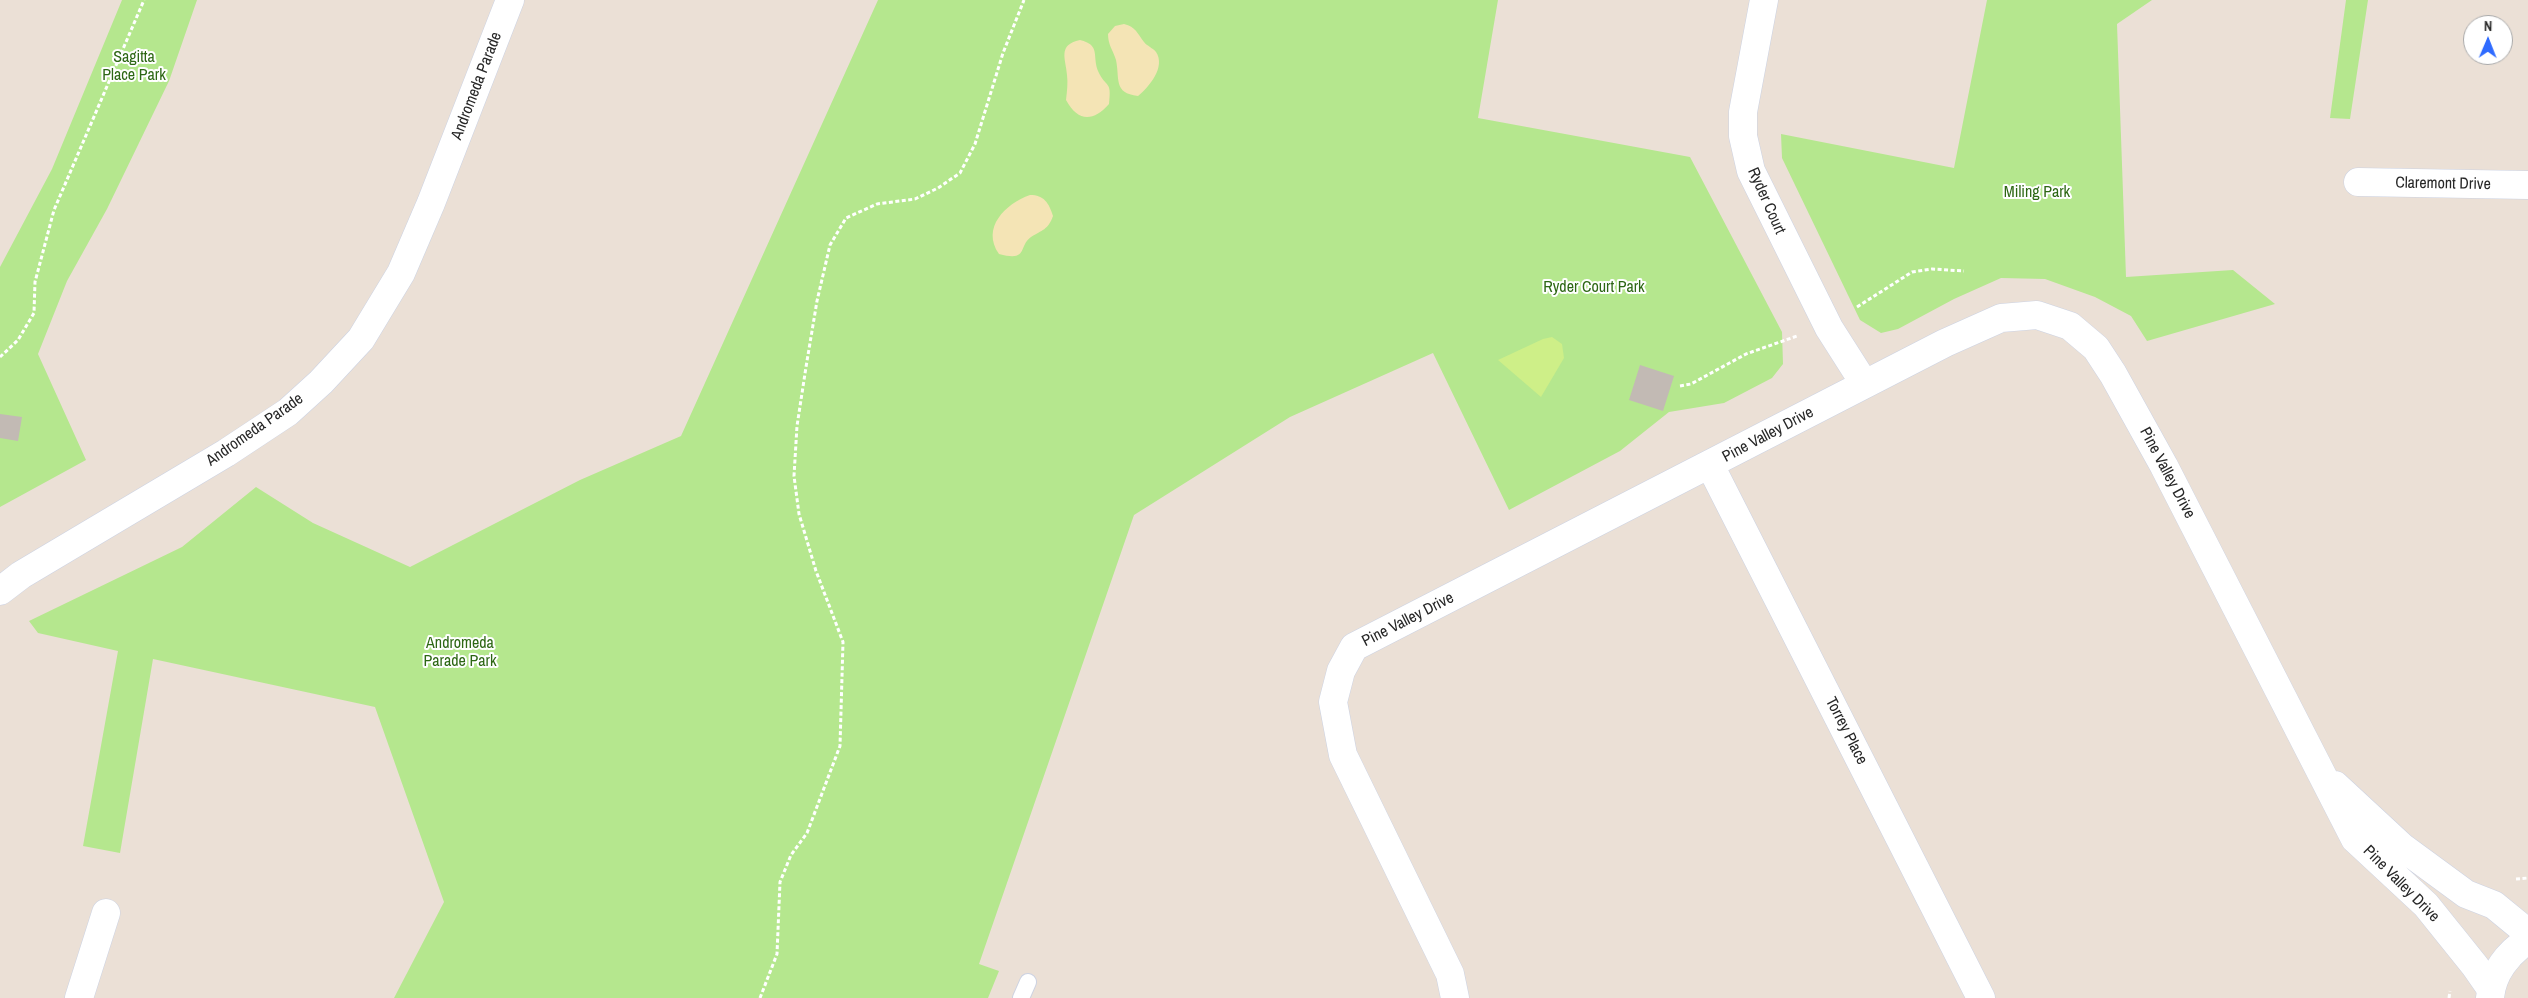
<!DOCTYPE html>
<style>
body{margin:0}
#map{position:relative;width:2528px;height:998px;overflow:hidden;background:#ebe0d6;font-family:"Archivo Narrow",sans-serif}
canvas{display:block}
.north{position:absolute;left:2463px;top:15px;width:50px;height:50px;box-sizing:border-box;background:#fff;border:1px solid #a9a9a9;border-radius:50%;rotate:1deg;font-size:14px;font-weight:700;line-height:20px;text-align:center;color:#272727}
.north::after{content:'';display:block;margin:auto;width:18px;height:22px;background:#2f6bff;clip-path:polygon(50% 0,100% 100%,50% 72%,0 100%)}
</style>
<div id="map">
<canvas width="2528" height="998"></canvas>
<div class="north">N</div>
</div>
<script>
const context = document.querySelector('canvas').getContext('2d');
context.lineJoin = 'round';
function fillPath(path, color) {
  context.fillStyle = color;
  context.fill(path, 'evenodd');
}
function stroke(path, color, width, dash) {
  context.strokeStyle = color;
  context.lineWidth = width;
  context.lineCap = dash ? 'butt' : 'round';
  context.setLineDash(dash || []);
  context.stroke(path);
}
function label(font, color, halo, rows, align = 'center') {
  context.font = font + ' "Archivo Narrow",sans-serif';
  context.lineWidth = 4;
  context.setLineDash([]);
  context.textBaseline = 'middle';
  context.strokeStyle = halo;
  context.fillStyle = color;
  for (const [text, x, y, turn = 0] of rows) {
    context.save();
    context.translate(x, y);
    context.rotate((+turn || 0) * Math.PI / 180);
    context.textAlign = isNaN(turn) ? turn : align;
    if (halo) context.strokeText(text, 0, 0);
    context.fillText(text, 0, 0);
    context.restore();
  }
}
const green = new Path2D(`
 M122,0H197L169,81L107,209L67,281L38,354L86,460L0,507V267L52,169Z
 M878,0H1498L1478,118L1690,157L1782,332L1783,364L1772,378L1724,403L1669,412L1620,451L1509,510L1433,353L1290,417L1134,515L979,964L999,971L988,998H394L444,902L375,707L153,659L120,853L83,846L118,651L38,633L29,621L182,547L256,487L313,523L410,567L580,480L681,436Z
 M1987,0H2152L2117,24L2126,277L2233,270L2275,304L2147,341L2131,316L2095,297L2045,279L2001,278L1954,299L1898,329L1881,333L1860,320L1782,158L1781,134L1954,168Z
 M2346,0H2368L2350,119L2330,118Z`);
const sand = new Path2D(`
 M1124,24C1136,27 1137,33 1144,42C1147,46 1153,48 1156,52C1166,67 1149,87 1138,96C1113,93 1120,79 1116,60C1113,50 1108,45 1108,34L1115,26Z
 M1080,40C1101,45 1092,56 1098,71C1106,89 1112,79 1109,104C1093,122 1078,122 1066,100C1067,91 1068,83 1067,75C1066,59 1057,45 1080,40Z
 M1030,195C1044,195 1049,203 1053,216C1048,230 1042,230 1031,237C1018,246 1029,262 999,254C981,228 1005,204 1030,195Z`);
const pitch = new Path2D(`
 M1552,337L1562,344L1564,358L1541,397L1498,360L1543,339Z`);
const building = new Path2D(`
 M1640,365L1674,376L1663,411L1629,400Z
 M0,414L22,417L18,441L0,438Z`);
const path = new Path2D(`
 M1857,307L1912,272L1932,269L1964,271
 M0,357L18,340L34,313L35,282L54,210L144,0
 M1680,386L1691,384L1746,354L1797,336
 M2516,879L2528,878
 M760,998L777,954L780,882L791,855L807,833L840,746L843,642L816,571L799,514L794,476L797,426L806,367L817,301L830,245L846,218L877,204L915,199L938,188L960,173L975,144L1003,53L1024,0
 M2449,998L2450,991`);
const service = new Path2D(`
 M1021,998L1028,982`);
const minor = new Path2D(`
 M1764,0L1743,112V136L1751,171L1829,328L1864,383
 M2358,182L2528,185
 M1710,465L1981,998
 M0,591L21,575L226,453L288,412L321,382L361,339L401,273L431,203L510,0
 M2335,785L2402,847L2466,894L2494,905L2528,933
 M79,998L106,913
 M1455,998L1450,974L1343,755L1333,702L1341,671L1354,647L1945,343L2001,318L2037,315L2070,326L2096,348L2113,374L2164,466L2355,839L2426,905L2475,966L2491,989`);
const tertiary = new Path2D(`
 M2490,998C2492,973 2508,953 2528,940`);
const parkNames = [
 ["Sagitta",134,58],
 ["Place Park",134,76],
 ["Miling Park",2037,193],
 ["Ryder Court Park",1594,288],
 ["Andromeda",460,644],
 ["Parade Park",460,662]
];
const streetNames = [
 ["Andromeda Parade",477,86,-69],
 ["Claremont Drive",2443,184,1],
 ["Ryder Court",1766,201,66],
 ["Andromeda Parade",255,430,-35],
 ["Pine Valley Drive",1768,435,-28],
 ["Pine Valley Drive",2167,473,62],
 ["Pine Valley Drive",1408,620,-27],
 ["Torrey Place",1846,731,63],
 ["Pine Valley Drive",2401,884,45]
];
fillPath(green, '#b5e78e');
fillPath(sand, '#f4e4b5');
fillPath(pitch, '#ceef88');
fillPath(building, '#c2bab4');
stroke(service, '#ccd2e2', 18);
stroke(minor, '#ccd2e2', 29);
stroke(tertiary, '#ccd2e2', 29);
stroke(path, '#fff', 3, [4, 2.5]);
stroke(service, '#fff', 16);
stroke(minor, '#fff', 28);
stroke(tertiary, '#fff', 28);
label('16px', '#2d6714', '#fff', parkNames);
label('16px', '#272727', '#fff', streetNames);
</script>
